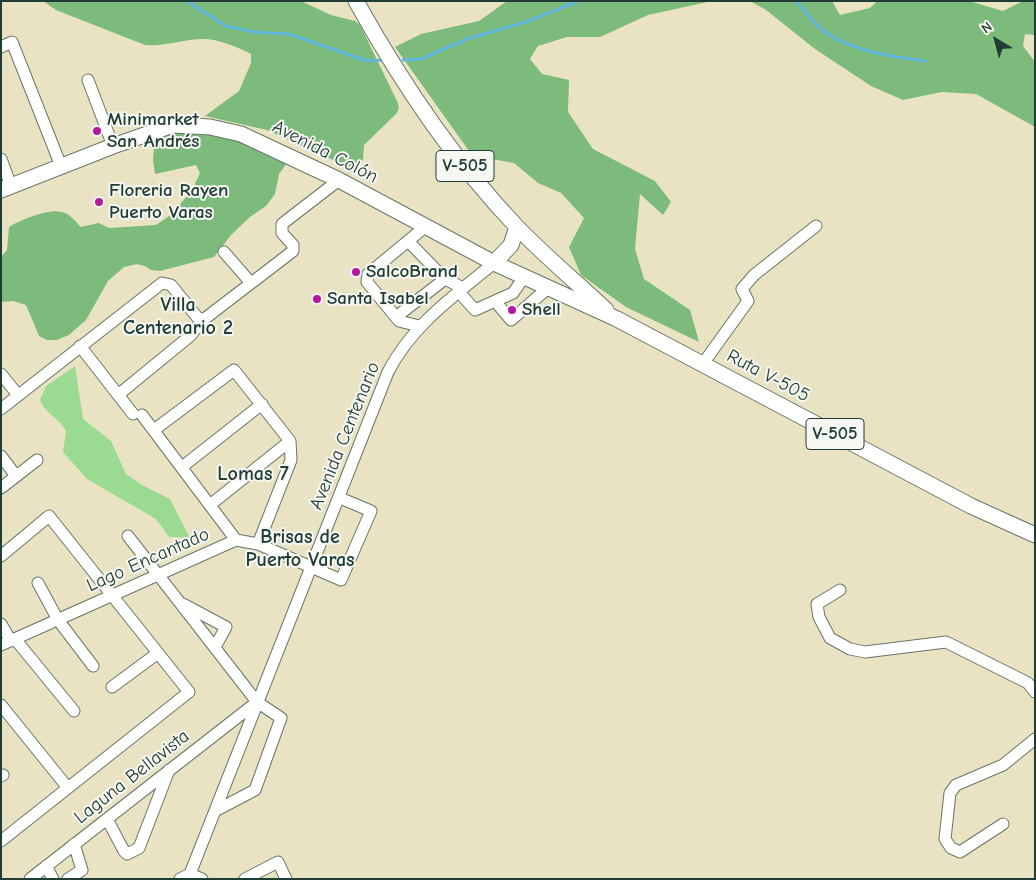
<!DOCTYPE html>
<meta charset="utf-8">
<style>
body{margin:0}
#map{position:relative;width:1036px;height:880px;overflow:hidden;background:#eae3c3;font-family:"Comic Neue",sans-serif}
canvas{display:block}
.frame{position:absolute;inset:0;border:2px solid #1f3d34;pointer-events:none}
.north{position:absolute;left:971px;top:15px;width:50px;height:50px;-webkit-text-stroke:4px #f6f6f2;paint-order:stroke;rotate:323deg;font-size:14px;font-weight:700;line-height:20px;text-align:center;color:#1f3d34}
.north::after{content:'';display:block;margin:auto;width:18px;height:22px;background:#1f3d34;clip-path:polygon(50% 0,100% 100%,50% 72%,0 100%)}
</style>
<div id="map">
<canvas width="1036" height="880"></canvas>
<div class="frame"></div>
<div class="north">N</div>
</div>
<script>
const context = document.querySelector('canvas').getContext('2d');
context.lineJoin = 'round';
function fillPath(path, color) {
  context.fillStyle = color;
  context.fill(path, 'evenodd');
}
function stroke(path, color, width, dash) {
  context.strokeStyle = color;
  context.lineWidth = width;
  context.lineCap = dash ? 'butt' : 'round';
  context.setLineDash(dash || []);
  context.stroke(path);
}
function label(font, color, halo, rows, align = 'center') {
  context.font = font + ' "Comic Neue",sans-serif';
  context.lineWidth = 4;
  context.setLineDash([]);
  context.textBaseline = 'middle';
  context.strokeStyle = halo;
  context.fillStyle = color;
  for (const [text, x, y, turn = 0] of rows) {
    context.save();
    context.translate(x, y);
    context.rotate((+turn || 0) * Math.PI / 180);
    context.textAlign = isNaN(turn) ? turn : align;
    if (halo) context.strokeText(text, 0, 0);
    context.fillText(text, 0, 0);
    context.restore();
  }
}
const green = new Path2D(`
 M75,366L83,419L111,441L126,474L142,485L170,499L190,538L169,537L156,519L87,479L63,452L66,431C60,419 44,412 40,400L46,386Z`);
const forest = new Path2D(`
 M43,1H301L331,15L355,21L360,25L397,101L399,107L397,113L364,145L363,160L353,169L267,130L205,116L239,91L251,63V54C238,47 218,39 203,39C183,39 165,47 145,45L56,10Z
 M507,1H712L648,15L600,37H567L538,46L530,59L542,74L569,80L568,112L593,149L655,181L671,202L663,215L640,194L635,249L644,279L690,310L699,342L626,307L581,275L569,247L584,218L561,193L538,183L514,163L492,159L479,165L395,47L421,34L479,21Z
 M750,1H832L840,15L870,8L877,1H969L1003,11L1023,1H1035V35L1025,34L1023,46L1035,62V127L976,94L942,92L903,100L871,86L815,49L766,10Z
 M187,123L263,143L289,160L279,174L275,194L266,206L250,217L231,235L214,257L160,271L151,270L145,266L137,264L124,267L108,281L86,320L69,335L57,340H47L39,336L26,305L13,301L1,302V257L7,250L9,227C20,220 49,208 62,212C70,214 75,221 81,227L99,223L109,228L156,225L172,214L192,190L200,173L196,165L155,174L153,160L155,139Z`);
const stream = new Path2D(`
 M187,1L226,26L254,32L289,34L367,61L384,60
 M796,1C806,12 816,27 828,34C856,52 894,57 925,61
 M403,60L421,59L467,39L529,21L578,1`);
const minor = new Path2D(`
 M1,47L12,42L61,166
 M88,80L113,146
 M1,159L11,186
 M408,241L445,279L463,288
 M224,252L251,283
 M459,292L475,310L513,293L524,277
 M495,301L511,320L548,288
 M396,317L445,279
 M419,326L399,321L367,282L368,274L425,227
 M80,346L133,414
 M702,365L748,301L742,289L754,275L816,226
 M1,374L18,395
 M118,395L190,336L203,320L293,251V245L282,233V224L339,180
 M1,409L162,283L171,285L197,317L203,320
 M142,415L236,540
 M154,430L234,370L290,441L291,460L258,544
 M1,456L16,476
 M182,467L262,404
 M1,488L37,460
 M210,505L290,441
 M128,536L257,702L281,718L255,790L215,811
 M1,556L49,516L189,692L1,841
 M38,583L58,620L93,666
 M840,590L817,604L819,617L830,638L850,649L865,652L946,642L1028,683L1035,692
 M183,604L226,627L215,647
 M1,624L11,641
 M15,639L74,711
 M1,645L236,540L258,544L341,580L371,511L340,498
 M112,687L158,653
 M1,705L68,788
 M1,776L3,775
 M107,819L124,851L127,854L139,848L169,770
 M1003,824L960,852L951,848L945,839L950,793L956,785L1003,765L1035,739
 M46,866L53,879
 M30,879L257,702
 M68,879L82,870L74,844
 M180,879L190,874L202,879
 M188,879L388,372C412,325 454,296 494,263
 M245,879L278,862L286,879`);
const major = new Path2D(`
 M356,1C401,82 453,160 517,227C545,256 576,282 606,310
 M1,190L113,146L173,125L210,127L241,134L339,180L494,263L617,319L971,506L1035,535
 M494,263L511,245L517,227`);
const markers = [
 [97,131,5,"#b5179e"],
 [99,202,5,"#b5179e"],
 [356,272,5,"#b5179e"],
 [317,299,5,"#b5179e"],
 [512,310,5,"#b5179e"]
];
const shields = [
 [465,166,58],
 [835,434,58]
];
const shieldNames = [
 ["V-505",465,166],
 ["V-505",835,434]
];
const poiNames = [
 ["Minimarket",107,120],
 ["San Andrés",107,142],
 ["Floreria Rayen",109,191],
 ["Puerto Varas",109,213],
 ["SalcoBrand",366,272],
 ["Santa Isabel",327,299],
 ["Shell",522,310]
];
const streetNames = [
 ["Avenida Colón",325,152,27],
 ["Ruta V-505",768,376,28],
 ["Avenida Centenario",345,436,-68],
 ["Lago Encantado",148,560,-24],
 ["Laguna Bellavista",132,777,-38]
];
const neighbourhoodNames = [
 ["Villa",178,305],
 ["Centenario 2",178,328],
 ["Lomas 7",253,474],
 ["Brisas de",300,537],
 ["Puerto Varas",300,560]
];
fillPath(green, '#9bdb91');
fillPath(forest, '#7cbb7b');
stroke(stream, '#61b6dd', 3);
stroke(minor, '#676', 13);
stroke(major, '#676', 17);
stroke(minor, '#fff', 11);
stroke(major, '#fff', 15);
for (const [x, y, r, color] of markers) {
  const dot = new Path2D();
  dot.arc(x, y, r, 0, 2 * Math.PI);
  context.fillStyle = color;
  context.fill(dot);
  stroke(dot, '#f6f6f2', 2);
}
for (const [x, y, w] of shields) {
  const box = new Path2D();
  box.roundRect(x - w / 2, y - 15.5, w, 31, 4);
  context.fillStyle = '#f6f6f2';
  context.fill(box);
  stroke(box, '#1f3d34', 1);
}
label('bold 18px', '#1f3d34', null, shieldNames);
label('bold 19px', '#1f3d34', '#f6f6f2', poiNames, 'left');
label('19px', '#1f3d34', '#f6f6f2', streetNames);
label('bold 20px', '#1f3d34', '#f6f6f2', neighbourhoodNames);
</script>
